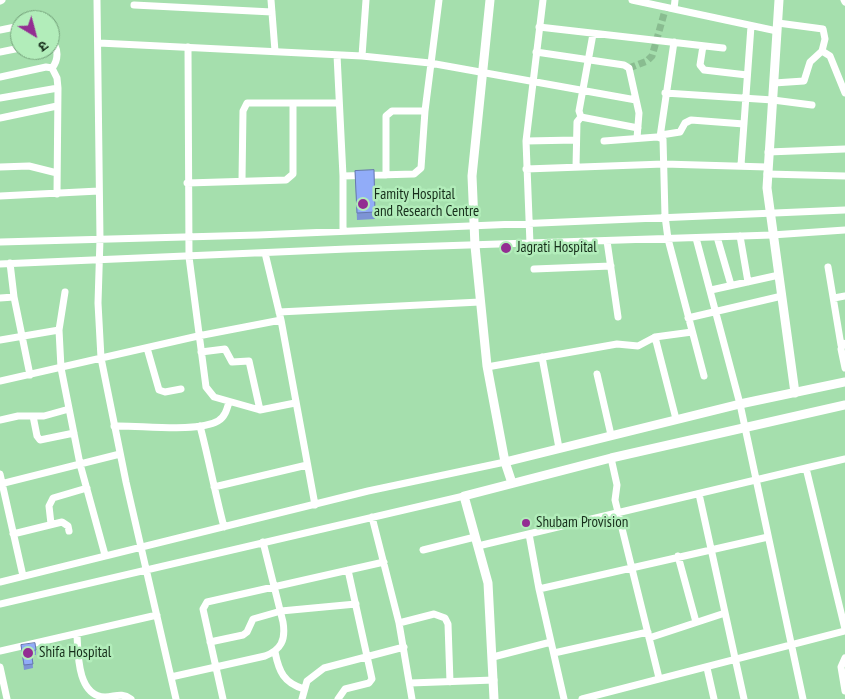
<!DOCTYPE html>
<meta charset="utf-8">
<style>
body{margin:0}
#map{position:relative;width:845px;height:699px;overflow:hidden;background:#a5dfad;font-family:"PT Sans Narrow","Noto Sans Devanagari",sans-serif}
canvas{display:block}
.north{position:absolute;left:10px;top:10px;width:50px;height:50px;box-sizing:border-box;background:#b2edba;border:1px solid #74a17a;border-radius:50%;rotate:143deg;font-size:14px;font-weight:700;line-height:20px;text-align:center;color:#172e1b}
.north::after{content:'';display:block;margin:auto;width:18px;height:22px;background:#932d92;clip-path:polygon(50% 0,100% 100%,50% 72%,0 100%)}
</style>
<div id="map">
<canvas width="845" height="699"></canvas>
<div class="north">उ</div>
</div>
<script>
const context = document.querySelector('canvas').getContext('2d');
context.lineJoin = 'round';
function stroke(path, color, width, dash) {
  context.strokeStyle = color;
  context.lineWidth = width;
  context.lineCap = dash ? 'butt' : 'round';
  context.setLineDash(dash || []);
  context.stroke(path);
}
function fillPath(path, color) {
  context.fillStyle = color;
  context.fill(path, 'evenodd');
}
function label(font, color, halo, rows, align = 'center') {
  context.font = font + ' "PT Sans Narrow",sans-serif';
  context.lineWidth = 5;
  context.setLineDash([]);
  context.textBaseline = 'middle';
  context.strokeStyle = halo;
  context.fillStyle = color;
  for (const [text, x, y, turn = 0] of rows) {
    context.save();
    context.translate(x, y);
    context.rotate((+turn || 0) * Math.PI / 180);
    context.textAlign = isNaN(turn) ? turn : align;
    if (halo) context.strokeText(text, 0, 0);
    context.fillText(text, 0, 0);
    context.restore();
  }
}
const streetTunnel = new Path2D(`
 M629,68L647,61L652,56L666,7`);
const street = new Path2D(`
 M97,0L100,239L98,303L101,358L126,482L176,699
 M271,0L275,51
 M632,0L777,31
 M844,0L845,2
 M0,1L2,0
 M134,5L272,12
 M674,9L675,0
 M778,23L823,29L825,39L822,51
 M539,27L723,48
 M0,30L20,26
 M50,42C60,47 58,61 52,68
 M99,43L362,56L430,63L636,100
 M703,46L700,65L704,70L747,75
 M188,47L189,257L206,387L214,397L260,410L295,403
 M0,52L20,48
 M536,52L624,65L629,68L639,113L637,138
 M337,55L343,176V230
 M362,56L366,0
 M0,77L46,67L52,68L57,78L58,88L57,194
 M774,83L804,81L810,62L822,51L830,56L845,93
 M665,93L773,100L812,105
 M0,98L58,88
 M581,117L579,111L593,34
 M0,118L57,106
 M661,135L680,132L685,123L691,120L744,124
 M660,137L674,42
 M526,141L576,140
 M604,141L657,137L663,139L665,216L668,239L704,376
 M768,152L845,149
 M741,165L751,26
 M0,167L29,166L57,173
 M576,167L577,122L581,117L638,128
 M526,169L664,164L767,167
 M767,174L845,176
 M386,175V116L392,111H425
 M343,176L414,174L421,168L425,111L439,0
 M242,180L243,111L247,103H339
 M187,183L286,180L293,174V103
 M0,196L99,191
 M740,236L748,282
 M717,237L731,285
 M696,238L740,404L803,699
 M607,241L618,317
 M0,242L258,235L845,210
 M530,244L526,141L543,0
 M265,253L281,320L315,505
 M10,263L14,297L30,375
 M0,264L347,249L772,235L845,230
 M828,267L841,345
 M534,269L611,266
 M711,290L779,275
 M65,292L59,330L61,368L80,464L105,555
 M0,298L14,297
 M834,298L845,296
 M279,312L480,302
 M688,318L782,296
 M655,337L676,419
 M0,340L59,330
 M843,343L841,349L845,368
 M147,348L159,390L165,392L181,389
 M201,352L225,349L232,362L249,361L260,410
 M542,357L559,448
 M487,367L617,344L638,346L655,337L692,332
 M597,374L611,435
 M0,381L198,336L281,320
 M33,416L37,436L40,440L74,433
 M0,420L18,416H44L69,409
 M114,426C140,425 197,433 218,421C225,417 227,409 229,402
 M200,426C209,460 215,493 224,527
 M611,458L617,485L615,500L659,678
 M806,468L845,459
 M0,474L23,576
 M0,484L120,454
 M214,487L307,465
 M699,494L744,699
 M372,517L399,623L412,699
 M51,524L49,506L53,498L87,488
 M13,534L62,522L68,526L69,531
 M529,534L539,589L564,699
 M478,546L806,468L845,629
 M423,550L475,537
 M678,556L696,622
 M0,582L368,491L505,462
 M539,589L768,537
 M0,604L464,496
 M399,623L434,614L445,618L448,624L450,682
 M77,634C78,653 77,696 105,697C115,697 121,692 131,699
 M649,638L725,613
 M210,642L243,635L247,632L253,619L281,611L356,604
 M0,651L157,615
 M275,652C279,672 284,683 304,689
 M554,653L648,632
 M493,657L551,642
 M845,658L841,667L845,691
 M0,667L7,699
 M707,668L714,699
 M171,677L265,656C281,650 286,640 283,622L263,542
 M410,683L494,680
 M223,699L203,609L207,602L384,562
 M302,699L307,681L324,668L404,647
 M338,699L345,689L369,683L372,679L348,570
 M582,699L845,631`);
const secondary = new Path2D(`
 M490,0L472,176L475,246L487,366L505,462L512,483
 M779,0L767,188L795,393
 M505,462L740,404L845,382
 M494,699L488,583L464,496L611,458L845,405`);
const wall = new Path2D(`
 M374,170L375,219L357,220L355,171Z
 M21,645L36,650V655H32L33,668L24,670Z`);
const building = new Path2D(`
 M374,170L375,212L357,213L355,171Z
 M35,643L36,650L31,651L33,664L24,665L21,645Z`);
const markers = [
 [363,204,6,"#932d92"],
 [506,248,6,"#932d92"],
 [526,523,5,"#932d92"],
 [28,653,6,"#932d92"]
];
const poiNames = [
 ["Famity Hospital",374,195],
 ["and Research Centre",374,212],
 ["Jagrati Hospital",517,248],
 ["Shubam Provision",536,523],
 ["Shifa Hospital",39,653]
];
stroke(streetTunnel, '#89bc90', 7, [7, 3.5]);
stroke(street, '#fff', 7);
stroke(secondary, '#fff', 9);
fillPath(wall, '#7d94d5');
fillPath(building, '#91acf8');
stroke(building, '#6678ae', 1);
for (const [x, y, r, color] of markers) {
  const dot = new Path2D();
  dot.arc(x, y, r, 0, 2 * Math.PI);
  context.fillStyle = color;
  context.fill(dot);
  stroke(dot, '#b2edba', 2);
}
label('15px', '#172e1b', '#b2edba', poiNames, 'left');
</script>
